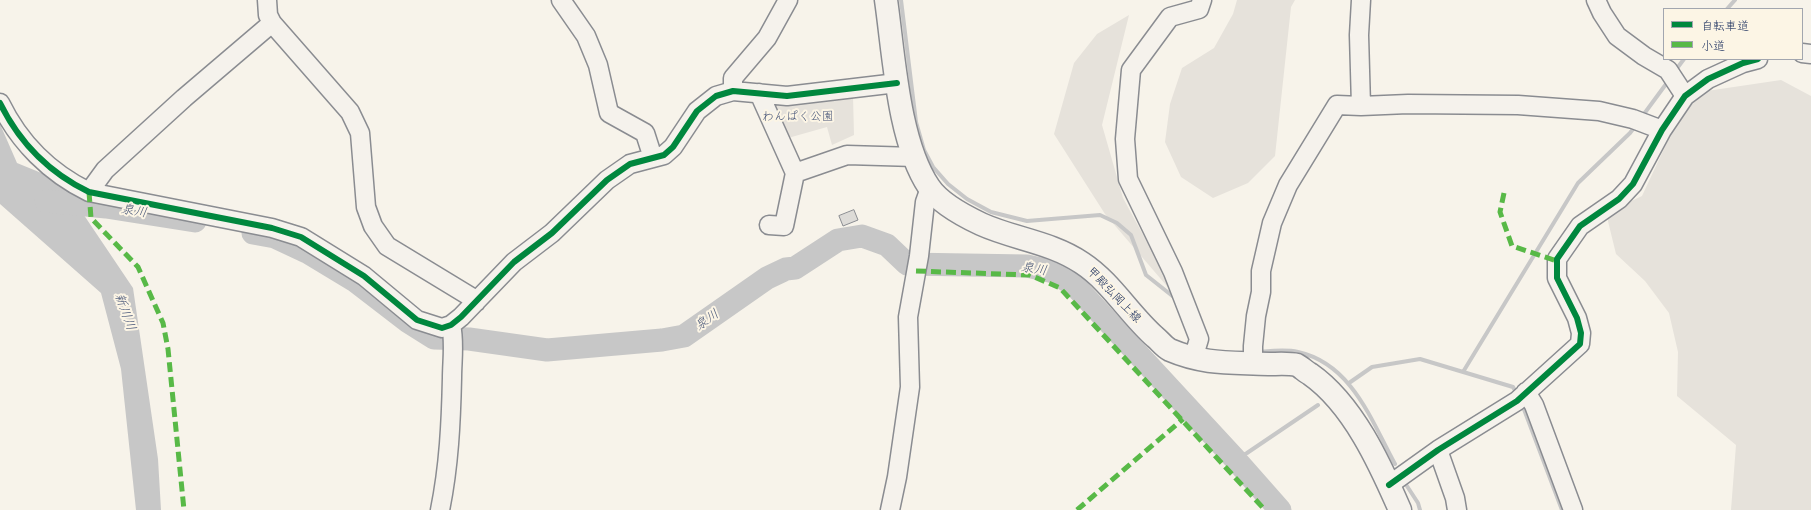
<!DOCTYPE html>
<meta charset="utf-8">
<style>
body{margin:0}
#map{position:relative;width:1811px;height:510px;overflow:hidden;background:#f7f3ea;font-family:"Comic Neue","Klee One",sans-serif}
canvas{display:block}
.legend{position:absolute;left:1663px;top:8px;width:140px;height:52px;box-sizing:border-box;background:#fcf5e5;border:1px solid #a2a6af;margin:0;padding:5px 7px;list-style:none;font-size:12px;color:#1b2f5e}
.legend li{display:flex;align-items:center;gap:8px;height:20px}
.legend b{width:20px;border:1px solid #a2a6af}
</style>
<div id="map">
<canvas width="1811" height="510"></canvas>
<ul class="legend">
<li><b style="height:5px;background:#00873e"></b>自転車道</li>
<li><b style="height:5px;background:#58b947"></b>小道</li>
</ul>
</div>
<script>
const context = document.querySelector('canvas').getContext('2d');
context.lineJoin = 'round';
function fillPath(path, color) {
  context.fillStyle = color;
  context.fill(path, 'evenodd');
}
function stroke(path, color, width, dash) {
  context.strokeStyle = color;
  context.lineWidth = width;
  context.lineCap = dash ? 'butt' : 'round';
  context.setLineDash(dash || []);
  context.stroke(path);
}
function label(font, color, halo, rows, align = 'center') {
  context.font = font + ' "Comic Neue","Klee One",sans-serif';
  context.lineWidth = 4;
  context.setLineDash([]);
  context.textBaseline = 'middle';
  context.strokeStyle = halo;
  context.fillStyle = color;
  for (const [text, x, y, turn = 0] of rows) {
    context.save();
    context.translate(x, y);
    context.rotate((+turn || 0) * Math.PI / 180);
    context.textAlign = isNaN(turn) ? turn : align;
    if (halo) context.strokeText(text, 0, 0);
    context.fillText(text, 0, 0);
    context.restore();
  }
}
const green = new Path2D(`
 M1237,0H1295L1291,7L1275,156L1248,183L1213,198L1181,177L1165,142L1170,104L1182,68L1214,48L1233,14Z
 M1129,15L1102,125L1123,198L1178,299L1105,214L1054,134L1074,63L1097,34Z
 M1781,80L1811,96V510H1731L1736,445L1677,396L1678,352L1669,313L1645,281L1616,254L1606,213L1642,196L1676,123L1700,92Z
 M853,96L854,135L832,145L827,127L788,138L774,102Z`);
const water = new Path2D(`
 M0,124L17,163L61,181L133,288L158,459L161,510H136L121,369L101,293L0,204Z`);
const stream = new Path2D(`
 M901,0L916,122L924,150L933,167L948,184L967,199L991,212L1027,221L1100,215L1117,223L1131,235L1146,275L1175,298
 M1727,9L1735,0
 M1675,71L1684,59
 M1641,118L1669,80
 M1258,352C1271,351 1285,349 1298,352C1352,364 1371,420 1395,464
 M1463,372L1578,183L1630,133L1636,125
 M1349,383L1372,367L1420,359L1513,387L1517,394
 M1522,404L1562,510
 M1235,459L1247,453L1318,405
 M1405,483L1418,503L1420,510`);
const river = new Path2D(`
 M46,201L106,207L195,221
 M253,233L275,237L307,252L355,281L407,321L434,338L469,339L547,350L662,340L684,336L767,278L786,269L795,268L838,240L862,236L887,245L907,264L1027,266L1054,272L1076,287L1235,459L1280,510`);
const building = new Path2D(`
 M854,210L858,220L843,226L839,216Z`);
const minor = new Path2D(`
 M267,0L268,15L272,23L350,112L360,133L366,207L373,226L387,246L471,297L476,302
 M561,0L586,36L598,65L609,113L645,133L653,158
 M1596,0L1602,13L1617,36L1644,56L1668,70L1685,96
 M1802,53L1811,54
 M733,91V78L767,38L788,0
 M759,93L795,173L784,226L769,225
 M0,103C19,142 50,173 89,192L272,228L301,237L364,276L417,320L442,328L451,325L461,317L514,262L552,233L607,180L630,164L664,155L673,147L697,111L716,96L733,91L787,96L897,83
 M1361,106L1408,104L1518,105L1599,111L1633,119L1662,130
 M795,173L847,155L915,157
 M89,192L105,170L184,98L272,23
 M1193,359L1199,339L1173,272L1128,179L1125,139L1131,70L1170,17L1199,9L1202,0
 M1253,363V346L1256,316L1261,292V271L1272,223L1288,185L1337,105L1361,106L1359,35L1361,0
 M1526,392L1534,405L1573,510
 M1438,450L1455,498L1457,510
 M1389,485L1438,450L1517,401L1580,344L1581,333L1577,318L1557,278V259L1580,226L1619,199L1633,184L1662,130L1685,96L1708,79L1743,63L1758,59
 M440,510C449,466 451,422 452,378C452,361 455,342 451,325
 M890,510L897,477L910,387L908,317L919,256L925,202L930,188`);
const major = new Path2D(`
 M886,0C894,55 898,141 929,187C939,202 964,216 981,224C1014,239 1051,242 1082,263C1111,282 1129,314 1155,337C1160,341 1164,347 1170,350C1205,365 1232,362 1269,364C1277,364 1289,363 1297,365C1301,367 1306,372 1310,374C1353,404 1380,464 1400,510`);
const quiet = new Path2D(`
 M89,192L91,218L138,267L163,323L168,349L184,510
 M1504,193L1500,212L1512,246L1557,261
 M916,271L1030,275L1060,288L1265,510
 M1077,510L1183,419`);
const cycleway = new Path2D(`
 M0,103C19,142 50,173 89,192L272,228L301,237L364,276L417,320L442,328L451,325L461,317L514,262L552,233L607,180L630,164L664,155L673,147L697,111L716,96L733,91L787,96L897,83
 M1389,485L1438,450L1517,401L1580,344L1581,333L1577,318L1557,278V259L1580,226L1619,199L1633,184L1662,130L1685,96L1708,79L1743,63L1758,59`);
const parkNames = [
 ["わんぱく公園",798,117]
];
const streetNames = [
 ["甲殿弘岡上線",1114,295,46]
];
const waterNames = [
 ["泉川",134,211,9],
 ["泉川",1034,269,9],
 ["新川川",125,312,70],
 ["泉川",707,320,-35]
];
fillPath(green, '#e6e2db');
fillPath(water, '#c7c7c7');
stroke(stream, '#c7c7c7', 4);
stroke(river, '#c7c7c7', 23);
fillPath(building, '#dddbd7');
stroke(building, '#8a8c91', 1);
stroke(minor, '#8a8c91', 21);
stroke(major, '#8a8c91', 25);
stroke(minor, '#f5f2ec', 18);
stroke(major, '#f5f2ec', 22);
stroke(quiet, '#58b947', 5, [10, 5]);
stroke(cycleway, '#00873e', 6);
label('12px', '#425176', '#fcf5e5', parkNames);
label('12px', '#1b2f5e', '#fcf5e5', streetNames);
label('italic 13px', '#485779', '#fcf5e5', waterNames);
</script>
